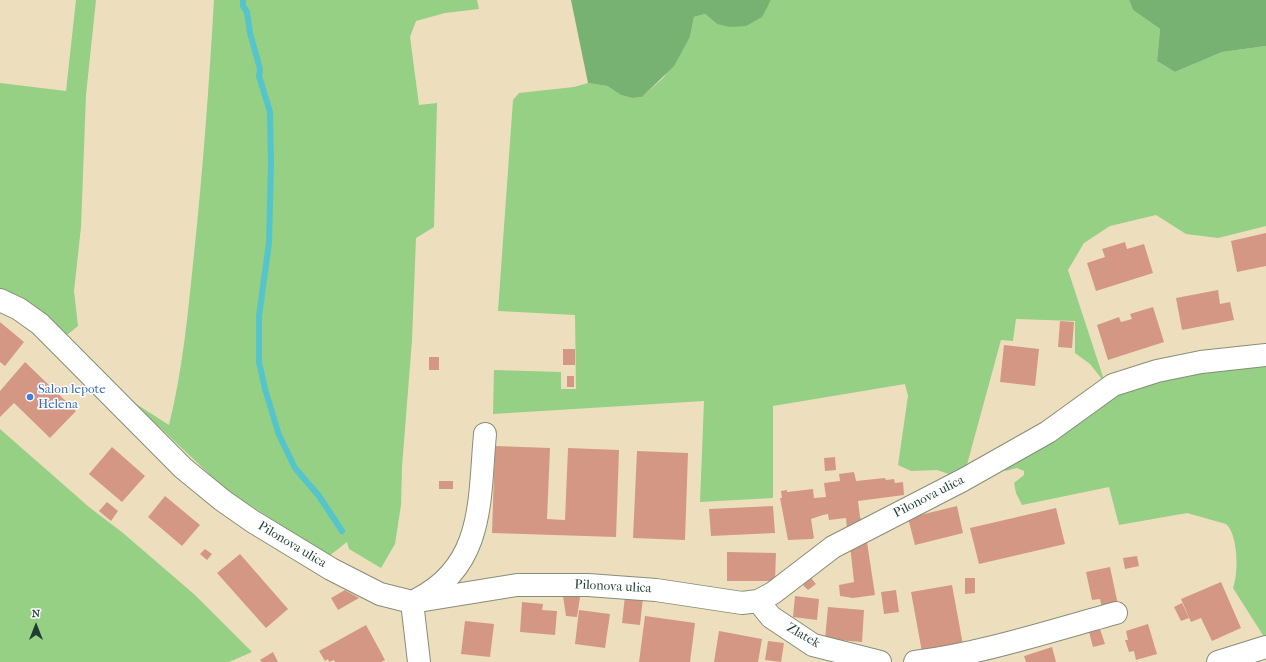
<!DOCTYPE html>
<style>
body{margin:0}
#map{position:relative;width:1266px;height:662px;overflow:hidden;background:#eddfbd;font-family:"IM FELL French Canon",serif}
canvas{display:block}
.north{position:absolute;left:16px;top:606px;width:40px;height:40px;-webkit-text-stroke:3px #fff;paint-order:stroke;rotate:0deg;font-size:11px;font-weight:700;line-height:16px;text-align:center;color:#1f3d34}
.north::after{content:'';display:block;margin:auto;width:14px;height:18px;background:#1f3d34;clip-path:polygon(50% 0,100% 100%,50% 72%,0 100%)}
</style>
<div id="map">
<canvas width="1266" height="662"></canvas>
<div class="north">N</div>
</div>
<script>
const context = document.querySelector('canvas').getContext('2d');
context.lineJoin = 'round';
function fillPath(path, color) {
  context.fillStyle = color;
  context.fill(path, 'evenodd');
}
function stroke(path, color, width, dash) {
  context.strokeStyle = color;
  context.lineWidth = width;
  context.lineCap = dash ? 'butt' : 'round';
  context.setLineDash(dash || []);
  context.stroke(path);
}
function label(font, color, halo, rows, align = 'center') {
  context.font = font + ' "IM FELL French Canon",serif';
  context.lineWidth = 3;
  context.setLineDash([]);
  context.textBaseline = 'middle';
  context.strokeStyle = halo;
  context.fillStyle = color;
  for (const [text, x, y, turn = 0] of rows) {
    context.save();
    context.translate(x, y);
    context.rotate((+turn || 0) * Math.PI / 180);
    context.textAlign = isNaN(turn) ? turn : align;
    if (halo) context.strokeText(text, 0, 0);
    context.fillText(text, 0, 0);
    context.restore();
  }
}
const green = new Path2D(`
 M76,0H96L86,95L81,227L74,291L78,326L67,335L36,308L21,297L0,289V83L66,91Z
 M214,0H477L479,9L445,13L416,21L410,37L419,105L437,103L434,227L416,238L412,340L402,467L401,505L395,544L381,568L349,549L347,542L329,556L225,489L133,402L169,425C183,369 188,312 194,254C203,170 209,85 214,0Z
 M771,0H1129L1133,10L1160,29L1157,61L1175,72L1222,52L1266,46V226L1218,238L1186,234L1156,215L1110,226L1084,243L1068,270L1105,383L1090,364L1075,353V321L1016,319L1013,341L1001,340L965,472L949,474L937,470L911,471L898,465L908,396L905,384L773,406V498L700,502L704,401L493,414L494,370L561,372V389H576L575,315L498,311L513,100L519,93L574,87L588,83L607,86L621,95L632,98L642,97L663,78L682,51L690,37L694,17L705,14L717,24L768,5Z
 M1266,363V640L1233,588C1239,573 1238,534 1226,524L1187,513L1119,525L1109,487L1022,505L1016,493L1014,483L1024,475V471L1017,468L1005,471L1002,467L1123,386L1161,377Z
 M0,429L89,507L123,533L195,595L252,652L229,662H0Z`);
const forest = new Path2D(`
 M571,0H771L762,17L746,26L730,27L717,24L705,14L694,17L690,37L674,66L642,97L632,98L621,95L607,86L588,83Z
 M1129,0H1266V46L1222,52L1175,72L1157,61L1160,29L1133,10Z`);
const stream = new Path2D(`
 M243,0V6L247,12L250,33L260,69L259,76L270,112L271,164L269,243L259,316V362L265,389L279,435L295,468L319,496L342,531`);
const building = new Path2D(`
 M1266,233V266L1237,272L1231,241Z
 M1125,242L1127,249L1144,244L1153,273L1096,291L1087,263L1105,257L1102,249Z
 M1218,290L1220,304L1230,302L1234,320L1182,330L1176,298Z
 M1153,307L1164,342L1108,360L1097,325L1119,317L1121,322L1132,319L1130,314Z
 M1060,321L1074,322L1072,348L1058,347Z
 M0,322L24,342L5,366L0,362Z
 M1004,345L1039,349L1035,386L1000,382Z
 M563,349H575V365H563Z
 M429,357H439V370H429Z
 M25,362L76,411L50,438L14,403L0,417V391Z
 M567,376H574V387H567Z
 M495,446L550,448L547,519L565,520L568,448L619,450L616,537L492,533Z
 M112,447L145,476L122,502L89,474Z
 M637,451L688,453L685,540L633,538Z
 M835,457L836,470L825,471L824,458Z
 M854,472L856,481L885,478L886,480L894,479L895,483L903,482L904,495L858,501L860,517L863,524L847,530L846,518L829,520L828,514L823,515L811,519L814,538L812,539L788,540L780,498H782L781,491L787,490V492L813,489L814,498L826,497L824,483L840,481L839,474Z
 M439,481H453V489H439Z
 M165,496L200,525L182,546L148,517Z
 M107,502L118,511L111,521L99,511Z
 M773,506L775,533L711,536L709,509Z
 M957,506L963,533L915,545L908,518Z
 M1056,508L1065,544L979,564L970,528Z
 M867,542L875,595L853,598L840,596L839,585L854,582L850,545Z
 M205,549L212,554L207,560L200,554Z
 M727,552L776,553L775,581H727Z
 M240,554L288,609L266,628L217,573Z
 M1137,556L1139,566L1125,569L1123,558Z
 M1110,567L1118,605L1102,608L1100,599L1092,600L1086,572Z
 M811,578L816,584L808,590L803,585Z
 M965,578H975V593L965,594Z
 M1221,582L1241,628L1212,641L1201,618L1191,622L1181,599Z
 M952,585L963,645L922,652L911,592Z
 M345,590L359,598L338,610L331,598Z
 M896,590L899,612L884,614L881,592Z
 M563,596L580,597L577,617L566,616Z
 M625,596L643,598L640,625L622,623Z
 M795,596L819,599L817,620L793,617Z
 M522,602L543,604L542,610L557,611L555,635L520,632Z
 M1182,603L1189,618L1181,621L1174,607Z
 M828,607L864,610L862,642L825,639Z
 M579,610L610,614L605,648L575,644Z
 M645,616L695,623L690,662H639Z
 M465,621L494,624L490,657L461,654Z
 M1148,624L1157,654L1136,660L1134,651L1129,652L1125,640H1128L1126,631Z
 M366,625L385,660L381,662H335L334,660L329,662L328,659L325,661L319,651Z
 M1100,629L1105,644L1093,647L1089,632Z
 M719,631L762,639L758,662H714Z
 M768,641L784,643L781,662L765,660Z
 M1052,647L1056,662H1026L1024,656Z
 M273,652L278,662H262L260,660Z`);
const minor = new Path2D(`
 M0,300L19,309L40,324L183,468L222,500L252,521L331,569L380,594L412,602L517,585H588L656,590L742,603L758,601L773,593L833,547L963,480L1048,432L1113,385L1157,371L1201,362L1266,355
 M418,599C485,565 479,498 485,434
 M758,601L771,617L813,645L880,662
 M412,602L419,662
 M915,662C984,653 1050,631 1116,613
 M1218,662L1266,647`);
const markers = [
 [30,397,4,"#3f7fe0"]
];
const shopNames = [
 ["Salon lepote",38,390],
 ["Helena",38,405]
];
const streetNames = [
 ["Pilonova ulica",929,497,-27],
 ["Pilonova ulica",292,545,31],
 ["Pilonova ulica",613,587,3],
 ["Zlatek",803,636,30]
];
fillPath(green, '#95d084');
fillPath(forest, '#78b272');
stroke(stream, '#56c4cb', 6);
fillPath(building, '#d49784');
stroke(minor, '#868e78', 24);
stroke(minor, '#fff', 22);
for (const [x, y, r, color] of markers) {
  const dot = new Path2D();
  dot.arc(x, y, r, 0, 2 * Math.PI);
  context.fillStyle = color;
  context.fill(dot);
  stroke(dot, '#fff', 1.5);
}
label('13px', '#366cbe', '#fff', shopNames, 'left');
label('13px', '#1f3d34', '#fff', streetNames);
</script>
